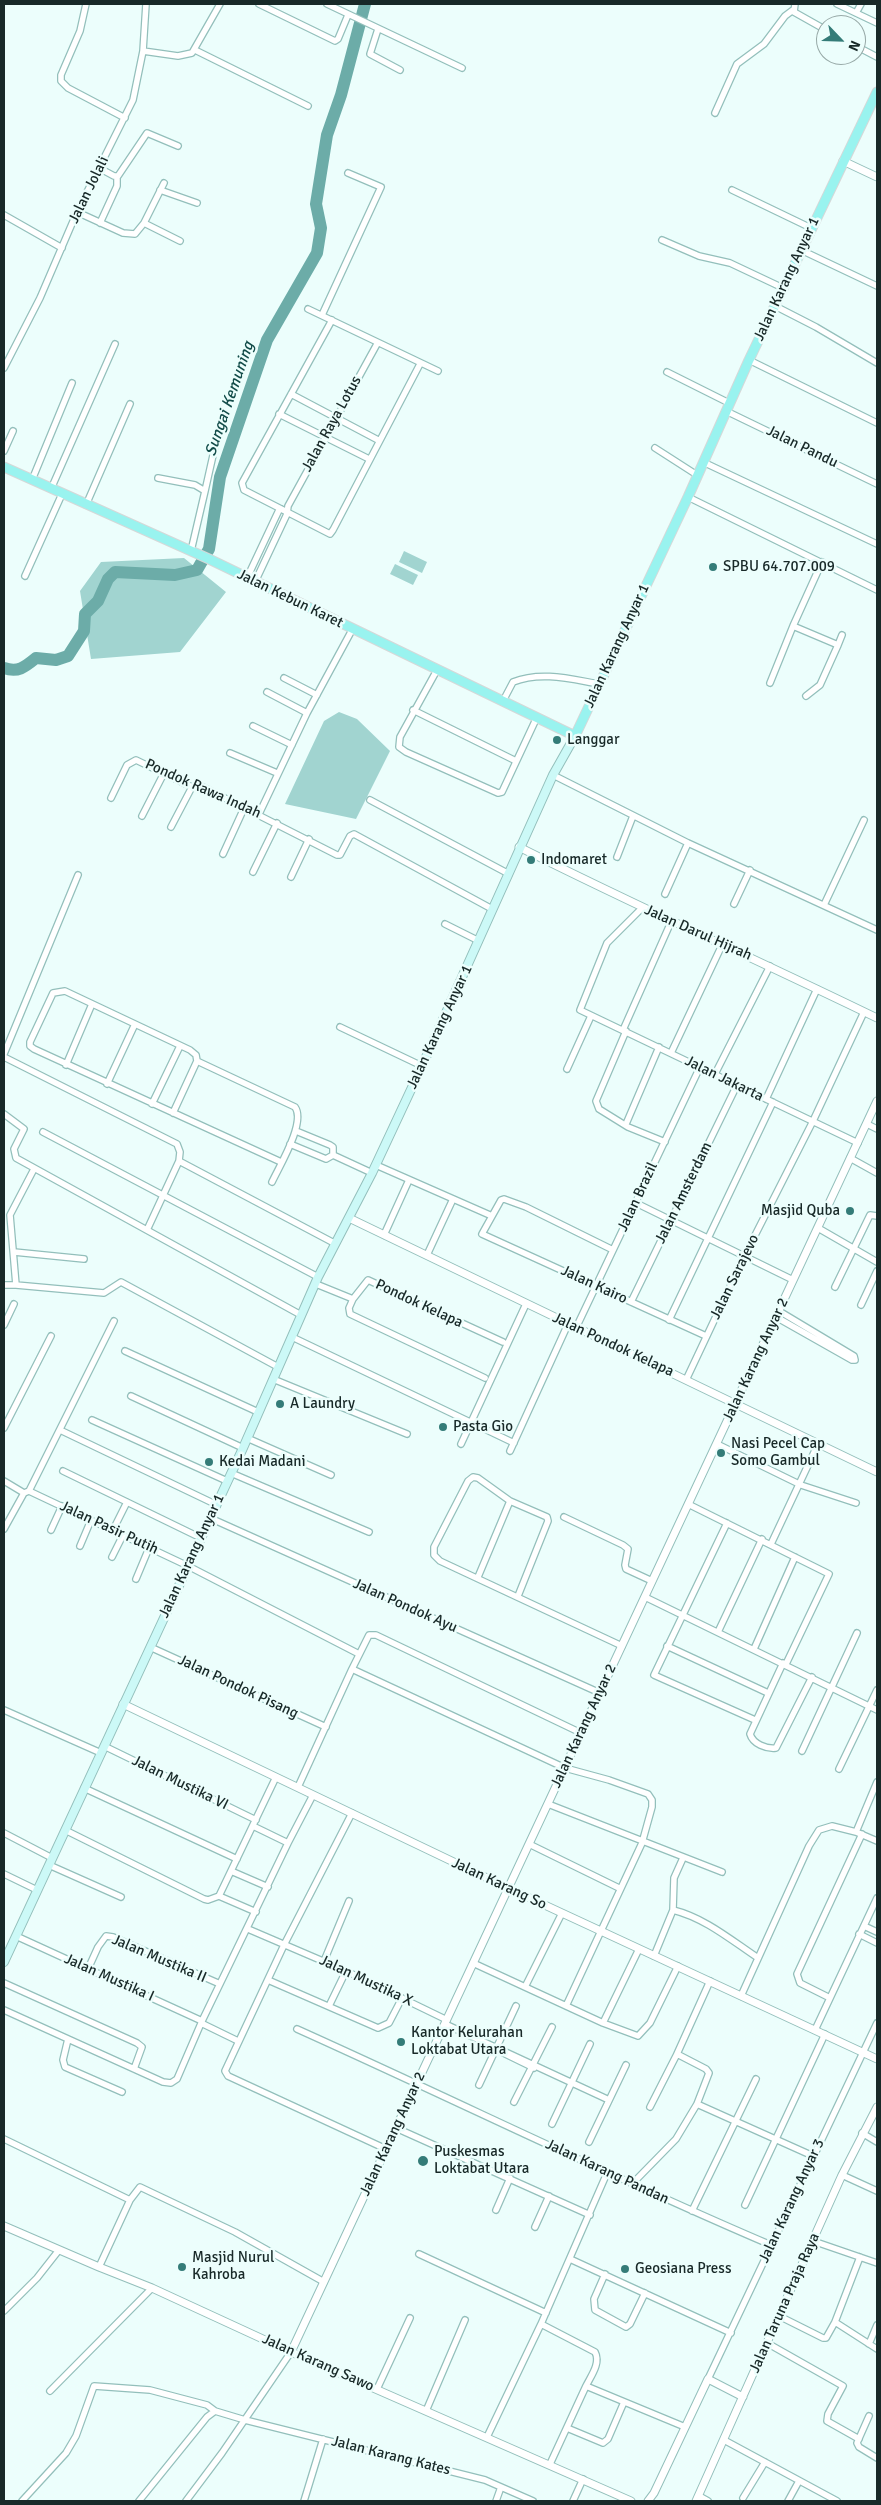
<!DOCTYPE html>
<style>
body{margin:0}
#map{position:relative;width:881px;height:2505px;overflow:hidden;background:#ecfefc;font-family:Signika,sans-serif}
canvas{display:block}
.frame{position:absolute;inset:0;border:5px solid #182928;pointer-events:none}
.north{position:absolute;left:816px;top:15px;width:50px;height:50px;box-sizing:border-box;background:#ecfefc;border:1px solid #97a9a7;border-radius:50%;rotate:114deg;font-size:14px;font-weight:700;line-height:20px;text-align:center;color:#182928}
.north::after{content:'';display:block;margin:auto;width:18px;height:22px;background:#347c78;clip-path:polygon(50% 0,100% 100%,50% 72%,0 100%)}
</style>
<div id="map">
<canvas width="881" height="2505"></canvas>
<div class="frame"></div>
<div class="north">N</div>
</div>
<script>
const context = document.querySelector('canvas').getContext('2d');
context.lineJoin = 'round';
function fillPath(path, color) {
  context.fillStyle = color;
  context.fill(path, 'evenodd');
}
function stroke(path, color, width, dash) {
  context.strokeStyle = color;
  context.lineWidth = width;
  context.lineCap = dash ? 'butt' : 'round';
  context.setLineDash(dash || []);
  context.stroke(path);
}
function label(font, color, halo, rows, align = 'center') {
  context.font = font + ' Signika,sans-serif';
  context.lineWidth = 5;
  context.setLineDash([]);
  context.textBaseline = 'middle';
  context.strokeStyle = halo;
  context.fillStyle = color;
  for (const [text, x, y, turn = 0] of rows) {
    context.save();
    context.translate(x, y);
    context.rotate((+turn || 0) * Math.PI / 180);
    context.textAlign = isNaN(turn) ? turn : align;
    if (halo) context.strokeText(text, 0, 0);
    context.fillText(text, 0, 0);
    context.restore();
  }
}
const green = new Path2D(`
 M404,551L427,562L422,573L399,562Z
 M184,558L226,592L180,652L91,659L80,591L101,562Z
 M395,564L418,575L413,585L390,574Z
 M339,712L357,719L390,751L356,819L285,804L324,721Z`);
const river = new Path2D(`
 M4,668C18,673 25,667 36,658L56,660L68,656L84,631L85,614L98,601L108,579L115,572L175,575L197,570L209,549L220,477L267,340L317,253L321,228L316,204L327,135L341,95L365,4`);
const minor = new Path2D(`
 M86,4L80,31L61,75V81L68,88L125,118
 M259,4L335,41L338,39L348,15
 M327,4L462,68
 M795,4L794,12L826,30
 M837,4L877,23
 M856,13L861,4
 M378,29L370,54L400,70
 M856,46L877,57
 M195,50L308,106
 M143,51L178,56L192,53L220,4
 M715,113L737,64L764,44L785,16L793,10
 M99,168L114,176H118L147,133L178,146
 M160,190L197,203
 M732,190L811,228
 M77,212L123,233L135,234L144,223L164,183
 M4,215L62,248
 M100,223L117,186V176
 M144,223L180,241
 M662,240L699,256L730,263L783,288
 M801,250L877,286
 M775,306L816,327L877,363
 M308,309L438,371
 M322,315L381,187L348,173
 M332,320L242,483L244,490L330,534L333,530L420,364
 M749,360L877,423
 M4,368L40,298L77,212L133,100L143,51L146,4
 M667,372L729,403
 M291,394L378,440
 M726,411L877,484
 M279,414L369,459
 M655,448L697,475
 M4,451L13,431
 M703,462L877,544
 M158,478L195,485L205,491L191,551
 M32,480L72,383
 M51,489L115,344
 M205,491L220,424
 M688,497L877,590
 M86,505L130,404
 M25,576L62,494
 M247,578L279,510L281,509
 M255,582L287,514L288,506L377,344
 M838,645L842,635
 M437,670L400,737L399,747L406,752L498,793L502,792L537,717
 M284,678L317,695
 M770,683L793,626
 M267,692L307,713
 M806,696L820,685L838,645L793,626L822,562
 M503,701L513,682C541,671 570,679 599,684
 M413,710L516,761
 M253,726L292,745
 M230,753L277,773
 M553,775L688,843L877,930
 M111,798L127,765L136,760L192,787L199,785L337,855H340L350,836L354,834L492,909
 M370,800L509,874
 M259,814L307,713L352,630
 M142,816L164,773
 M171,827L192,787
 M223,854L245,806
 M617,857L633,816
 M253,872L277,823
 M291,877L309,839
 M665,894L688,843
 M734,904L750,870
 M824,905L864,820
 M642,908L607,943L580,1010L858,1143
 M445,924L479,941
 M340,1027L422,1066
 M623,1030L671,922
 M626,1031L596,1101L599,1109L628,1127L665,1142
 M671,1053L723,943
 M4,1054L78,875
 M4,1057L177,1144L180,1152L179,1161L147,1230
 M66,1065L92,1004
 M567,1069L591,1016
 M715,1074L770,966
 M107,1084L135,1024
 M766,1099L817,989
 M152,1104L180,1046
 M173,1113L197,1061
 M4,1114L24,1129L14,1149L16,1158L301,1315
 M626,1124L659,1047
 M867,1124L877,1129
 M296,1131L330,1145L333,1147V1155
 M43,1132L318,1277
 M290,1144L326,1159L333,1155
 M333,1155L372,1173
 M850,1158L877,1173
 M179,1161L334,1243
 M376,1165L492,1216
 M34,1169L10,1215L16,1285L104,1293L121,1282L278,1367
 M272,1182C280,1165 306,1122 295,1107L197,1061L196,1055L190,1050L65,991L53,993L30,1042V1046L34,1049L281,1162
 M636,1203L793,1280
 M818,1228L877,1262
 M384,1235L409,1180
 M613,1250L526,1207L504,1199L501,1200L482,1234L706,1336
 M14,1252L84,1259
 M427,1255L453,1199
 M316,1284L353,1299L368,1280L503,1342
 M4,1285H16
 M835,1287L870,1215L877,1216
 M353,1299L349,1308L350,1314L485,1378
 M631,1302L737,1085
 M861,1305L877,1271
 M776,1317L852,1360H855L854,1356L779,1311
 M669,1320L773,1102
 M4,1325L14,1304
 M576,1328L700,1067
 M292,1337L514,1443
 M125,1351L258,1412
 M273,1379L407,1434
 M686,1380L744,1257L813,1121L864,1012
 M131,1396L243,1448
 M92,1420L227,1481
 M4,1428L51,1336
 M60,1430L217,1505
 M247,1438L331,1475
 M461,1444L526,1304
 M717,1444L801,1485L856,1503
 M510,1451L568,1324
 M63,1471L201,1538
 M231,1473L369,1532
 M4,1481L24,1493
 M29,1491L188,1566L359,1654
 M688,1504L829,1574L786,1664
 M564,1517L623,1545L628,1549L625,1565L626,1569L652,1581
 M210,1518L600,1693
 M727,1523L654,1675L755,1720
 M4,1529L24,1493L29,1491L114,1321
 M51,1530L62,1506
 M113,1530L127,1502
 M771,1544L818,1444
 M80,1546L91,1520
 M112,1557L123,1535
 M478,1577L510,1501
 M136,1579L149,1548
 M518,1596L548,1521L547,1517L510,1501L478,1478L473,1477L468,1481L434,1547V1555L440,1561L622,1646
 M645,1597L877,1710
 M718,1632L762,1539
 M667,1646L768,1693
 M150,1647L326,1727
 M754,1649L795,1557
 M783,1663L750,1734C753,1744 766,1749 776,1748L812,1677
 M4,1710L101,1753
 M104,1746L256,1820
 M802,1751L857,1633
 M839,1769L877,1690
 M877,1782L856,1832L877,1841
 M298,1787L352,1669
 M84,1788L237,1859
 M548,1804L722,1872
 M352,1813L284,1945L225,2071L228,2076L386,2149
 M253,1826L288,1843L313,1795
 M65,1830L204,1899L208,1900L219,1896L256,1912
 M4,1833L52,1858
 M529,1844L619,1888
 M49,1865L121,1897
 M231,1871L268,1887
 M4,1874L37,1890
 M219,1896L276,1777
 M673,1910L674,1878L683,1858
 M864,1926L877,1932
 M248,1929L346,1971L447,2020
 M859,1934L877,1943
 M16,1936L202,2021
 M654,1956L673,1910C705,1918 731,1940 758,1958
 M324,1961L349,1901
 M473,1963L603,2023L638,2036L650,2023L678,1966
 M88,1969L98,1947L106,1936L113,1937L220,1984
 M268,1980L378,2028L389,2023L402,1998
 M4,1983L137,2043L142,2047L134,2069
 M525,1987L562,1913
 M741,1996L809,1846L819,1830L832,1826L856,1832
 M830,1998L800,1983L797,1974L862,1834
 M329,2006L346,1971
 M566,2006L642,1843L652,1807V1800L648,1794L609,1780L565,1768L352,1669L369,1635H376L581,1733
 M4,2010L163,2082L171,2083L177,2079L202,2021L288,1843
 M201,2023L238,2041
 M603,2023L639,1949
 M445,2024L609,2100
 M297,2029C455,2100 611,2177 771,2245
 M815,2030L877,1898
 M68,2039L63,2060L65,2067L122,2092
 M493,2048L534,2068
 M677,2054L710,1981
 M479,2085L516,2006
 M514,2102L552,2027
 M650,2107L677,2054L706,2069L709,2073L697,2104L813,2156
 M552,2124L590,2044
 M396,2128L590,2215
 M862,2133L877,2142
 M4,2139L130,2200
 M589,2142L626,2065
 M607,2173L541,2324L595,2352C601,2363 591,2376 586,2386L685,2427
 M842,2175L877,2191
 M632,2184L676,2139L697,2104
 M745,2205L825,2034
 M496,2210L510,2178
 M692,2211L756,2079
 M535,2227L549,2196
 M813,2241L877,2263
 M419,2254L546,2313
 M570,2259L731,2333
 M99,2267L130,2200L140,2187L235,2232L324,2282
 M605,2274L594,2299L595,2310L626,2327L630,2324L645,2293
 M4,2311L37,2278L59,2250
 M779,2316L823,2338H826L835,2322L877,2349
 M835,2322L860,2257
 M767,2343L843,2386L828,2414L827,2421L859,2439
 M869,2344L877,2325
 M708,2379L877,2023
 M377,2389L410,2318
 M50,2391L152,2288
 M426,2411L465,2320
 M869,2416L857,2443L859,2447L877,2458
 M567,2428L603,2443L608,2439L624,2402
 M487,2437L541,2324
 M724,2440L837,2501
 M550,2464L586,2386
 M699,2496L708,2501
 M743,2498L765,2462
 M22,2501L66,2453L76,2436L94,2386L150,2390L207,2405L215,2411L245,2420L485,2480L533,2501
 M139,2501L207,2417L215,2411
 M186,2501L222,2453L291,2352
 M304,2501L323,2439
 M496,2501L501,2487
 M573,2501L583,2479
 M788,2501L799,2481`);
const tertiary = new Path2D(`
 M843,161L877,177
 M519,847C638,907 758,960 877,1018
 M349,1218L877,1472
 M123,1704L508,1888L877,2059
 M4,2226L99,2267L152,2288L291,2352L631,2501
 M291,2352L877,1101
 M648,2501L654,2493L708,2379L743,2397
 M696,2501L842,2175L877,2107`);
const secondary = new Path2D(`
 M4,1962L243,1448L318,1277L372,1173L422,1066L553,775L575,736`);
const primary = new Path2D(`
 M4,467L209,559L575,736L688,497L749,360L877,92`);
const markers = [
 [713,567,5,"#347c78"],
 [557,740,5,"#347c78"],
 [531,860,5,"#347c78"],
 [850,1211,5,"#347c78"],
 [280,1404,5,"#347c78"],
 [443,1427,5,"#347c78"],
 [721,1453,5,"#347c78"],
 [209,1462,5,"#347c78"],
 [401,2042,5,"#347c78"],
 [423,2161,6,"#347c78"],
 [182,2267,5,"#347c78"],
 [625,2269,5,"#347c78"]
];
const streetNames = [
 ["Jalan Jolali",89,190,-64],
 ["Jalan Karang Anyar 1",787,279,-65],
 ["Jalan Raya Lotus",332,424,-61],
 ["Jalan Pandu",802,447,26],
 ["Jalan Kebun Karet",290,599,26],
 ["Jalan Karang Anyar 1",617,646,-65],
 ["Pondok Rawa Indah",203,789,24],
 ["Jalan Darul Hijrah",698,933,24],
 ["Jalan Karang Anyar 1",440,1027,-65],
 ["Jalan Jakarta",724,1079,26],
 ["Jalan Amsterdam",684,1193,-64],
 ["Jalan Brazil",638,1197,-65],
 ["Jalan Sarajevo",735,1277,-64],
 ["Jalan Kairo",594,1285,25],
 ["Pondok Kelapa",419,1304,25],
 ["Jalan Pondok Kelapa",613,1345,25],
 ["Jalan Karang Anyar 2",756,1360,-65],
 ["Jalan Pasir Putih",109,1528,25],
 ["Jalan Karang Anyar 1",192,1556,-65],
 ["Jalan Pondok Ayu",405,1606,24],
 ["Jalan Pondok Pisang",238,1687,25],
 ["Jalan Karang Anyar 2",584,1726,-65],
 ["Jalan Mustika VI",180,1783,26],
 ["Jalan Karang So",499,1884,25],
 ["Jalan Mustika II",159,1959,23],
 ["Jalan Mustika I",109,1978,24],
 ["Jalan Mustika X",366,1981,25],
 ["Jalan Karang Anyar 2",393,2134,-65],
 ["Jalan Karang Pandan",607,2172,25],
 ["Jalan Karang Anyar 3",792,2201,-65],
 ["Jalan Taruna Praja Raya",785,2303,-66],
 ["Jalan Karang Sawo",318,2363,24],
 ["Jalan Karang Kates",391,2456,14]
];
const poiNames = [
 ["SPBU 64.707.009",723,567],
 ["Langgar",567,740],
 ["Indomaret",541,860],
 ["Masjid Quba",840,1211,"right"],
 ["A Laundry",290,1404],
 ["Pasta Gio",453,1427],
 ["Nasi Pecel Cap",731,1444],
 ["Somo Gambul",731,1461],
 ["Kedai Madani",219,1462],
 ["Kantor Kelurahan",411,2033],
 ["Loktabat Utara",411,2050],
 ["Puskesmas",434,2152],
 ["Loktabat Utara",434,2169],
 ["Masjid Nurul",192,2258],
 ["Kahroba",192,2275],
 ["Geosiana Press",635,2269]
];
const waterNames = [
 ["Sungai Kemuning",230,399,-71]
];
fillPath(green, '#a1d4d0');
stroke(river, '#6caca8', 12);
stroke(minor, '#93bfbb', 8);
stroke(tertiary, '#93bfbb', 9);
stroke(secondary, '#93bfbb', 10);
stroke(primary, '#d5d8d8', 11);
stroke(minor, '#fff', 5.5);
stroke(tertiary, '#fff', 7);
stroke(secondary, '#ccf9f7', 8);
stroke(primary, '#99f3ef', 9);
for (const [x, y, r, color] of markers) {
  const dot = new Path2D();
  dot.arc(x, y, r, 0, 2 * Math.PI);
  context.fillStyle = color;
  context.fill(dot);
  stroke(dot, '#ecfefc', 2);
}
label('15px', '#182928', '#ecfefc', streetNames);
label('15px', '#182928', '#ecfefc', poiNames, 'left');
label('italic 16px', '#124c49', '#ecfefc', waterNames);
</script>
